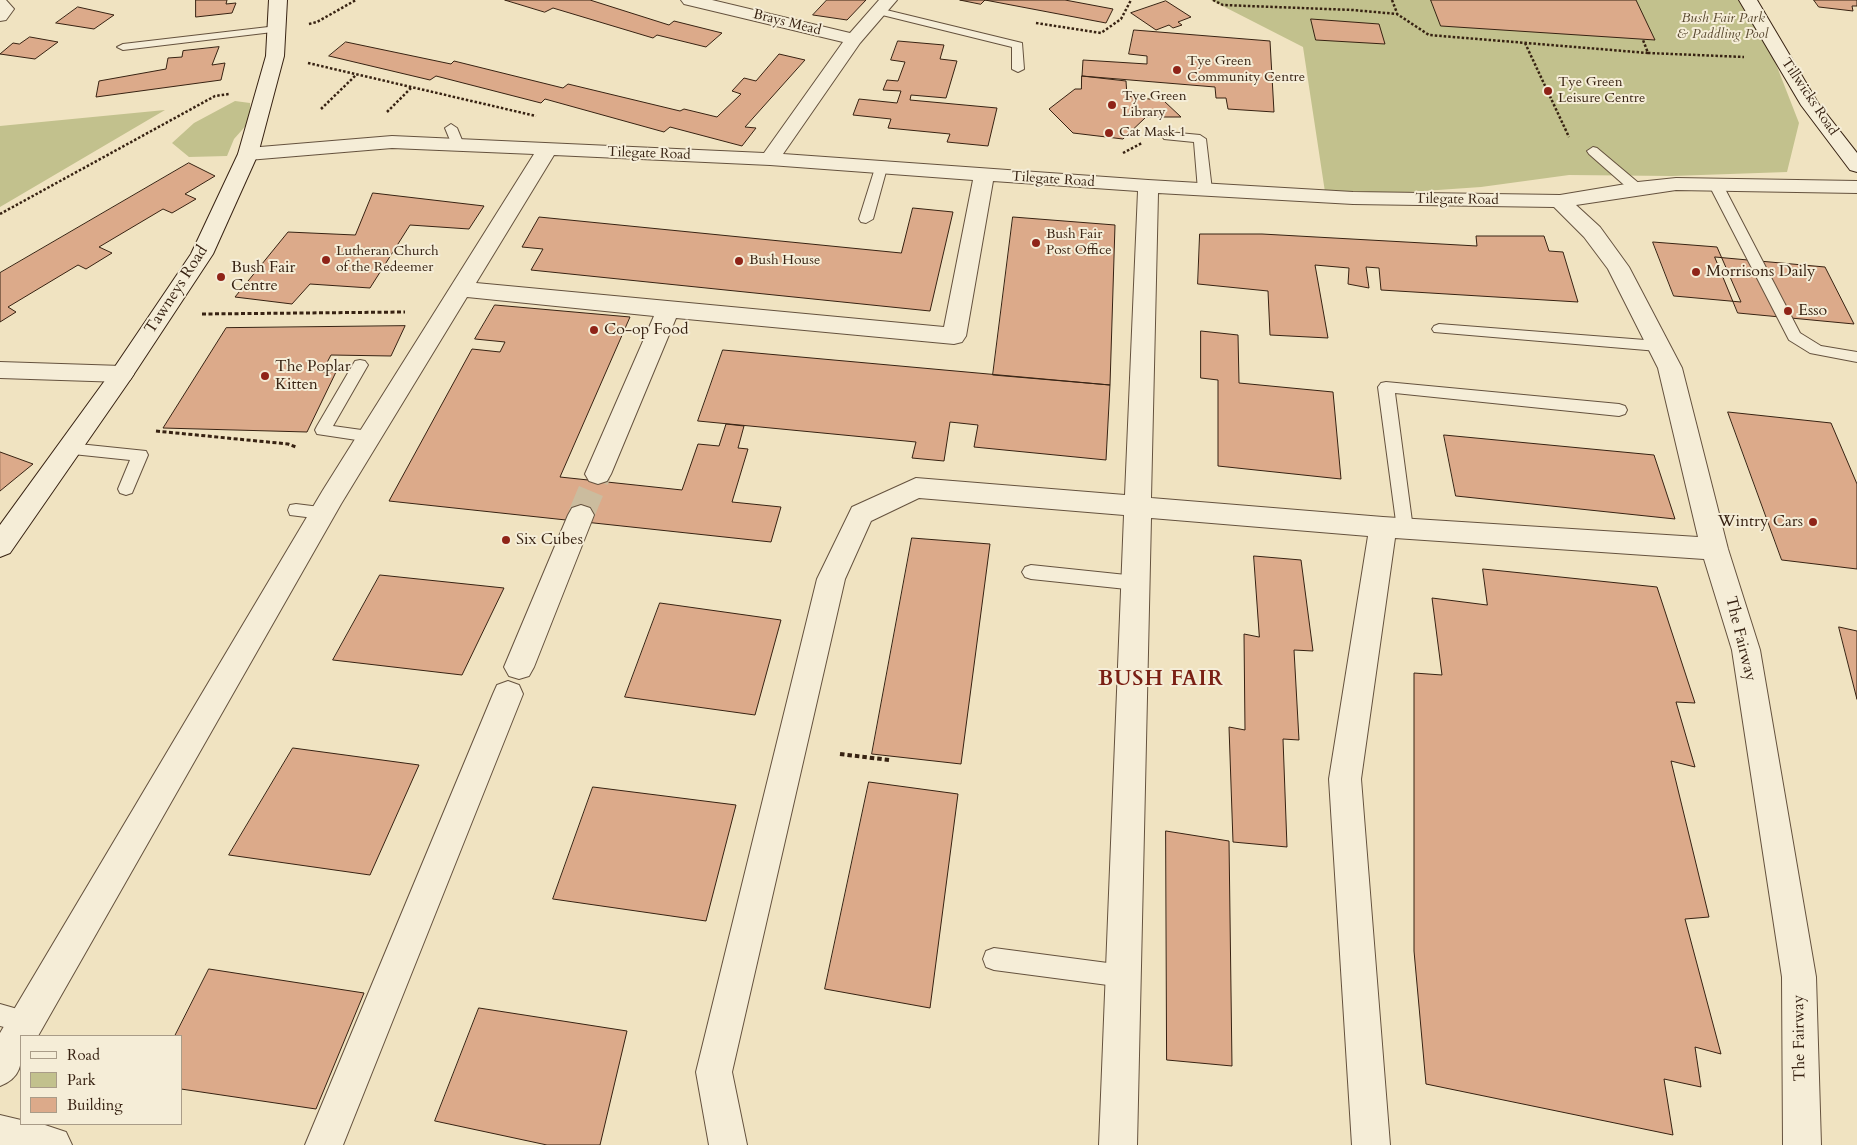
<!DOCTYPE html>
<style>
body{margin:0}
#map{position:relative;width:1857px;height:1145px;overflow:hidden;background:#f0e3c1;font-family:Cardo,serif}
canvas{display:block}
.legend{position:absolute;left:20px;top:1035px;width:162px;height:90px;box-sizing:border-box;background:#f5edd7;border:1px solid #a99c88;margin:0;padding:6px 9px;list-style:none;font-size:15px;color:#372212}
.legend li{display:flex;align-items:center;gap:10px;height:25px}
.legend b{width:25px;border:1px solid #a99c88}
</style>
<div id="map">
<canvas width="1857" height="1145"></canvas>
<ul class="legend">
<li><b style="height:6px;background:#f5edd7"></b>Road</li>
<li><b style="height:14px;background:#c2c18d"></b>Park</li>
<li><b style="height:14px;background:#dcaa8a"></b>Building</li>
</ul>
</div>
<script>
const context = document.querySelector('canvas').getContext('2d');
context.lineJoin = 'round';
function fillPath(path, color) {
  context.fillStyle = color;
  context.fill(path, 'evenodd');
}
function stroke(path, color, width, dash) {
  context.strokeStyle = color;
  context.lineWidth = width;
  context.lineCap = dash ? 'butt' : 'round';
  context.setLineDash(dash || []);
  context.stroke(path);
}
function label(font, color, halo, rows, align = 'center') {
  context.font = font + ' Cardo,serif';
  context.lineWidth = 4;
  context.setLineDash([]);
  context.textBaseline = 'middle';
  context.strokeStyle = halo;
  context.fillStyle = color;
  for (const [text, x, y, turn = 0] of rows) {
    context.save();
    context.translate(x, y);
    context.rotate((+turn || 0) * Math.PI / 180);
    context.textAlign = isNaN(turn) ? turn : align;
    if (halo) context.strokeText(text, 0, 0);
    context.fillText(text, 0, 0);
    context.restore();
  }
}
const green = new Path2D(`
 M1211,0H1738L1774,59L1799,123L1787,172L1672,176L1569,175L1481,187L1409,192H1325L1303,47Z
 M235,101L250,103V121L234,139L227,156L189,157L172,143L194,123Z
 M165,110L0,207V126Z`);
const building = new Path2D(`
 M196,0H227L226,4L236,3L232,13L196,17Z
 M505,0H590L669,25L674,21L722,33L706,47L657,35L653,38L553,8L545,12Z
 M827,0H866L847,20L813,15Z
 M960,0H1065L1113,9L1106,23L985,0L981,4Z
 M1431,0H1636L1655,40L1441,26Z
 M1814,0H1857V6H1852L1853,11L1819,7Z
 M1166,1L1191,17L1178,22L1182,25L1173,28L1169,25L1156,30L1131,13Z
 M78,7L114,15L94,29L56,23Z
 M1311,19L1379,24L1385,44L1316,40Z
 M1134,30L1270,41L1274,112L1228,109L1226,98H1216L1215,87L1082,76L1083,60L1147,64V56L1129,54Z
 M30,37L58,42L35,59L0,54L13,43L19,44Z
 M898,41L944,45L940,59L957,61L946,98L911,95L910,100L997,108L988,146L947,142L950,134L888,128L891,119L853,115L859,99L897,103L901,91L883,90L887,80L898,81L905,62L891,60Z
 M346,42L451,64L454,61L563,88L568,84L680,111L684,109L717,117L741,94L732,91L744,78L756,81L779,54L805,60L745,127L756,128L742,146L670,127L664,132L545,99L541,103L436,76L430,80L329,56Z
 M219,47L212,65L225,63L221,80L96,97L99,81L166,69L168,58L182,57L183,51Z
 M1082,76L1126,81L1127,96L1164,101L1181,117H1146L1123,139L1073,133L1049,109L1075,89H1081Z
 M189,163L215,176L185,194L196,199L172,213L163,209L99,247L112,253L86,269L78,265L8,307L16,312L0,322V273Z
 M373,193L484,206L469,229L410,225L370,288L310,284L292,304L235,297L288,232L355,235Z
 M913,208L953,212L930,311L531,270L543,249L522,247L539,217L901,253Z
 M1013,217L1115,225L1110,385L993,375Z
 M1200,234H1262L1477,246L1476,236H1544L1549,251L1563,252L1578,302L1381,290L1379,268L1366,267L1369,288L1348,284L1349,268L1315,265L1328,338L1270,335L1268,291L1198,284Z
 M1653,242L1717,247L1741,302L1674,296Z
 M1715,257L1825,267L1854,324L1738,313Z
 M495,305L630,317L560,477L682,490L698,444L719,446L726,424L744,426L738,448L748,449L732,502L781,507L771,542L389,501L472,349L500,352L505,342L475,339Z
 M405,326L391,356L331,355L322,372H336L307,432L163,428L226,328Z
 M1201,331L1238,335L1239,383L1333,392L1341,479L1218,466V380L1201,378Z
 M723,350L1110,385L1106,460L974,447L978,425L950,422L944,461L912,458L916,442L698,421Z
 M1728,412L1831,423L1857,484V569L1782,560Z
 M1444,435L1654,455L1675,519L1456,496Z
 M0,452L33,464L0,491Z
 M912,538L990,544L961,764L872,754Z
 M1254,556L1301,560L1313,651L1294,650L1299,740L1283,739L1287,847L1233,842L1229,727L1245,730L1244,634L1259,637Z
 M1483,569L1657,587L1695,703L1676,702L1695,767L1671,761L1709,917L1685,919L1721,1054L1695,1047L1701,1087L1664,1079L1673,1135L1426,1084L1414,951V673L1442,675L1432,598L1487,605Z
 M380,575L504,588L462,675L333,660Z
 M660,603L781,620L755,715L625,697Z
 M1839,627L1857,631V699Z
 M293,748L419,765L370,875L229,855Z
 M869,782L958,794L930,1008L825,989Z
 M593,787L736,805L706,921L553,899Z
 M1166,831L1229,841L1232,1066L1167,1060Z
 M209,969L364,993L316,1109L181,1089V1036H175Z
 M479,1008L627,1031L600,1145H547L435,1121Z`);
const streetTunnel = new Path2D(`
 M581,515L598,474`);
const pathFar2 = new Path2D(`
 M1213,0L1223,5L1353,10L1397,14L1429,35L1648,53L1643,40
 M1392,0L1397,13
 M1036,23L1101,33L1121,19L1131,0
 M309,24L317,22L356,0
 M1525,43L1569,137
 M1648,53L1744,57
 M308,63L536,116
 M321,109L356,75
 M387,112L411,88
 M1123,153L1142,143
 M0,214L215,96L229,94`);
const pathFar1 = new Path2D(`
 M202,314L405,312
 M156,431L288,444L296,447`);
const path = new Path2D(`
 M840,754L889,760`);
const lane = new Path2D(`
 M878,8L1022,43L1024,69L1018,72L1012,69V47L874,13L873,11Z
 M277,26L281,27L283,29L281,31L123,50L117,47L123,44Z
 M451,124L457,128L464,145L462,148L458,149L452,145L445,128Z
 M1168,132L1200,135L1206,139L1212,190L1210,193H1200L1198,190L1194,142L1164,139L1162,136Z
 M1593,147L1597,148L1641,185L1643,188L1641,191H1631L1589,154L1587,151Z
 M881,164L887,168L873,219L866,223L861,222L859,219L875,168Z
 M1716,181L1723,185L1800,333L1821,346L1857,352V362L1810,353L1789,340L1709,185Z
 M1439,324L1658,341L1663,342L1665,346L1663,350L1658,351L1434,332L1432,329L1434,326Z
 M360,360L365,361L368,365L333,426L376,432L378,436L376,440L370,442L317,434L315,430L317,426L355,361Z
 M1386,382L1619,404L1625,406L1627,410L1625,414L1619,416L1395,393L1413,529L1411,534L1405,536L1399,534L1397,529L1378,387L1381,383Z
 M69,443L146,451L148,455L132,493L126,495L120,493L118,489L130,460L63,453L61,449L63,445Z
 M296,504L328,508L330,513L328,518L322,519L290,515L288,510L290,505Z
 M1031,565L1136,576L1142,578L1145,583L1142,588L1136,590L1031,579L1025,577L1022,572L1025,567Z
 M994,948L1123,965L1131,968L1134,976L1131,984L1123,987L994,970L986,967L983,959L986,951Z
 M0,1004L35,1014L38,1022L35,1030L27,1033L0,1026Z`);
const street = new Path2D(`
 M0,0H6L14,9L6,20L0,21Z
 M681,0H712L850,33L879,0H897L860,43L783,154L1148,180L1353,192L1560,195L1638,182L1676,178L1857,181V193L1676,190L1576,205L1600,227L1629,267L1682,368L1728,549L1760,650L1816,977L1821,1145H1783L1782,977L1732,650L1704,559L1395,538L1361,779L1390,1145H1352L1329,779L1368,536L1151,518L1137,1145H1099L1124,515L919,498L871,521L845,579L732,1072L747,1145H709L696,1072L817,579L852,507L916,478L1125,495L1138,191L993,181L966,336L962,342L954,344L676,318L611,474L607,481L598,484L589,481L585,474L654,316L467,297L341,504L38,1036H21C21,1060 25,1076 0,1086V1033L323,490L534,154L392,148L248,160L241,158L238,154L241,150L248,148L392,136L764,153L843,42L684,4ZM554,155L770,165L973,180L944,327L476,283ZM1158,193L1353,204L1554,207L1584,237L1608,269L1658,368L1698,537L1383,517L1151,498Z
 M0,362L122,366L130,368L134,374L130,380L122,382L0,378Z
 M581,505L590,508L594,515L534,667L529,676L519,679L509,676L504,667L568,515L572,508Z
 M508,681L519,685L523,694L343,1145H305L493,694L497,685Z
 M0,1115L21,1120V1124H42L66,1132L72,1145H0Z`);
const secondary = new Path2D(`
 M269,0H287L284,56L258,154L213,254L130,380L10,553L0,557V525L114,368L191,254L238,154L266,56Z
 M1739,0H1757L1818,103L1857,153V172L1850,170L1801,105Z`);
const markers = [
 [1177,70,5,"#8f2418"],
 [1548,91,5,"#8f2418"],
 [1112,105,5,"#8f2418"],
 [1109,133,5,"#8f2418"],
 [1036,243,5,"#8f2418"],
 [326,260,5,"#8f2418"],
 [739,261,5,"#8f2418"],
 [1696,272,5,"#8f2418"],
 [221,277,5,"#8f2418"],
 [1788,311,5,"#8f2418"],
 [594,330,5,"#8f2418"],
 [265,376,5,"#8f2418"],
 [1813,522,5,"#8f2418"],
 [506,540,5,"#8f2418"]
];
const farParknames = [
 ["Bush Fair Park",1723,19],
 ["& Paddling Pool",1723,35]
];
const farStreetnames = [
 ["Brays Mead",787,23,14],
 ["Tillwicks Road",1809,97,56],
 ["Tilegate Road",649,154,2],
 ["Tilegate Road",1053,180,4],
 ["Tilegate Road",1457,200,1]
];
const farPoinames = [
 ["Tye Green",1187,62],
 ["Community Centre",1187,78],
 ["Tye Green",1558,83],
 ["Leisure Centre",1558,99],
 ["Tye Green",1122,97],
 ["Library",1122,113],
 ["Cat Mask 1",1119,133],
 ["Bush Fair",1046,235],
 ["Post Office",1046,251],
 ["Lutheran Church",336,252],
 ["of the Redeemer",336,268],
 ["Bush House",749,261]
];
const poiNames = [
 ["Bush Fair",231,268],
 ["Centre",231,286],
 ["Morrisons Daily",1706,272],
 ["Esso",1798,311],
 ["Co-op Food",604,330],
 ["The Poplar",275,367],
 ["Kitten",275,385],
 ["Wintry Cars",1803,522,"right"],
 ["Six Cubes",516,540]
];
const streetNames = [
 ["Tawneys Road",177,290,-57],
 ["The Fairway",1740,639,76],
 ["The Fairway",1800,1038,-91]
];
const districtNames = [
 ["BUSH FAIR",1161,680]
];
fillPath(green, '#c2c18d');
fillPath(building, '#dcaa8a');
stroke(building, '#372212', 1);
stroke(streetTunnel, '#cbbc9e', 26, [26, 12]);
stroke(lane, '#65523e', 2);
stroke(street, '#65523e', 2);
stroke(secondary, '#372212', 2);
stroke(pathFar2, '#372212', 2.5, [2.5, 2]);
stroke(pathFar1, '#372212', 3, [4, 2.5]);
stroke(path, '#372212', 4, [4.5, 3]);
fillPath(lane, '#f5edd7');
fillPath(street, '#f5edd7');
fillPath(secondary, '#f5edd7');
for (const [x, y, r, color] of markers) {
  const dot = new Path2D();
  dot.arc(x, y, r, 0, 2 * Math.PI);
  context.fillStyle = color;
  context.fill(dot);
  stroke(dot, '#f5edd7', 2);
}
label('italic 14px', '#5a4a31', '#f5edd7', farParknames);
label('14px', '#372212', '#f5edd7', farStreetnames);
label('14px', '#372212', '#f5edd7', farPoinames, 'left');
label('16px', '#372212', '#f5edd7', poiNames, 'left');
label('16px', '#372212', '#f5edd7', streetNames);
context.letterSpacing = '1px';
label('bold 21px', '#7a1f14', '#f5edd7', districtNames);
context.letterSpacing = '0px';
</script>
